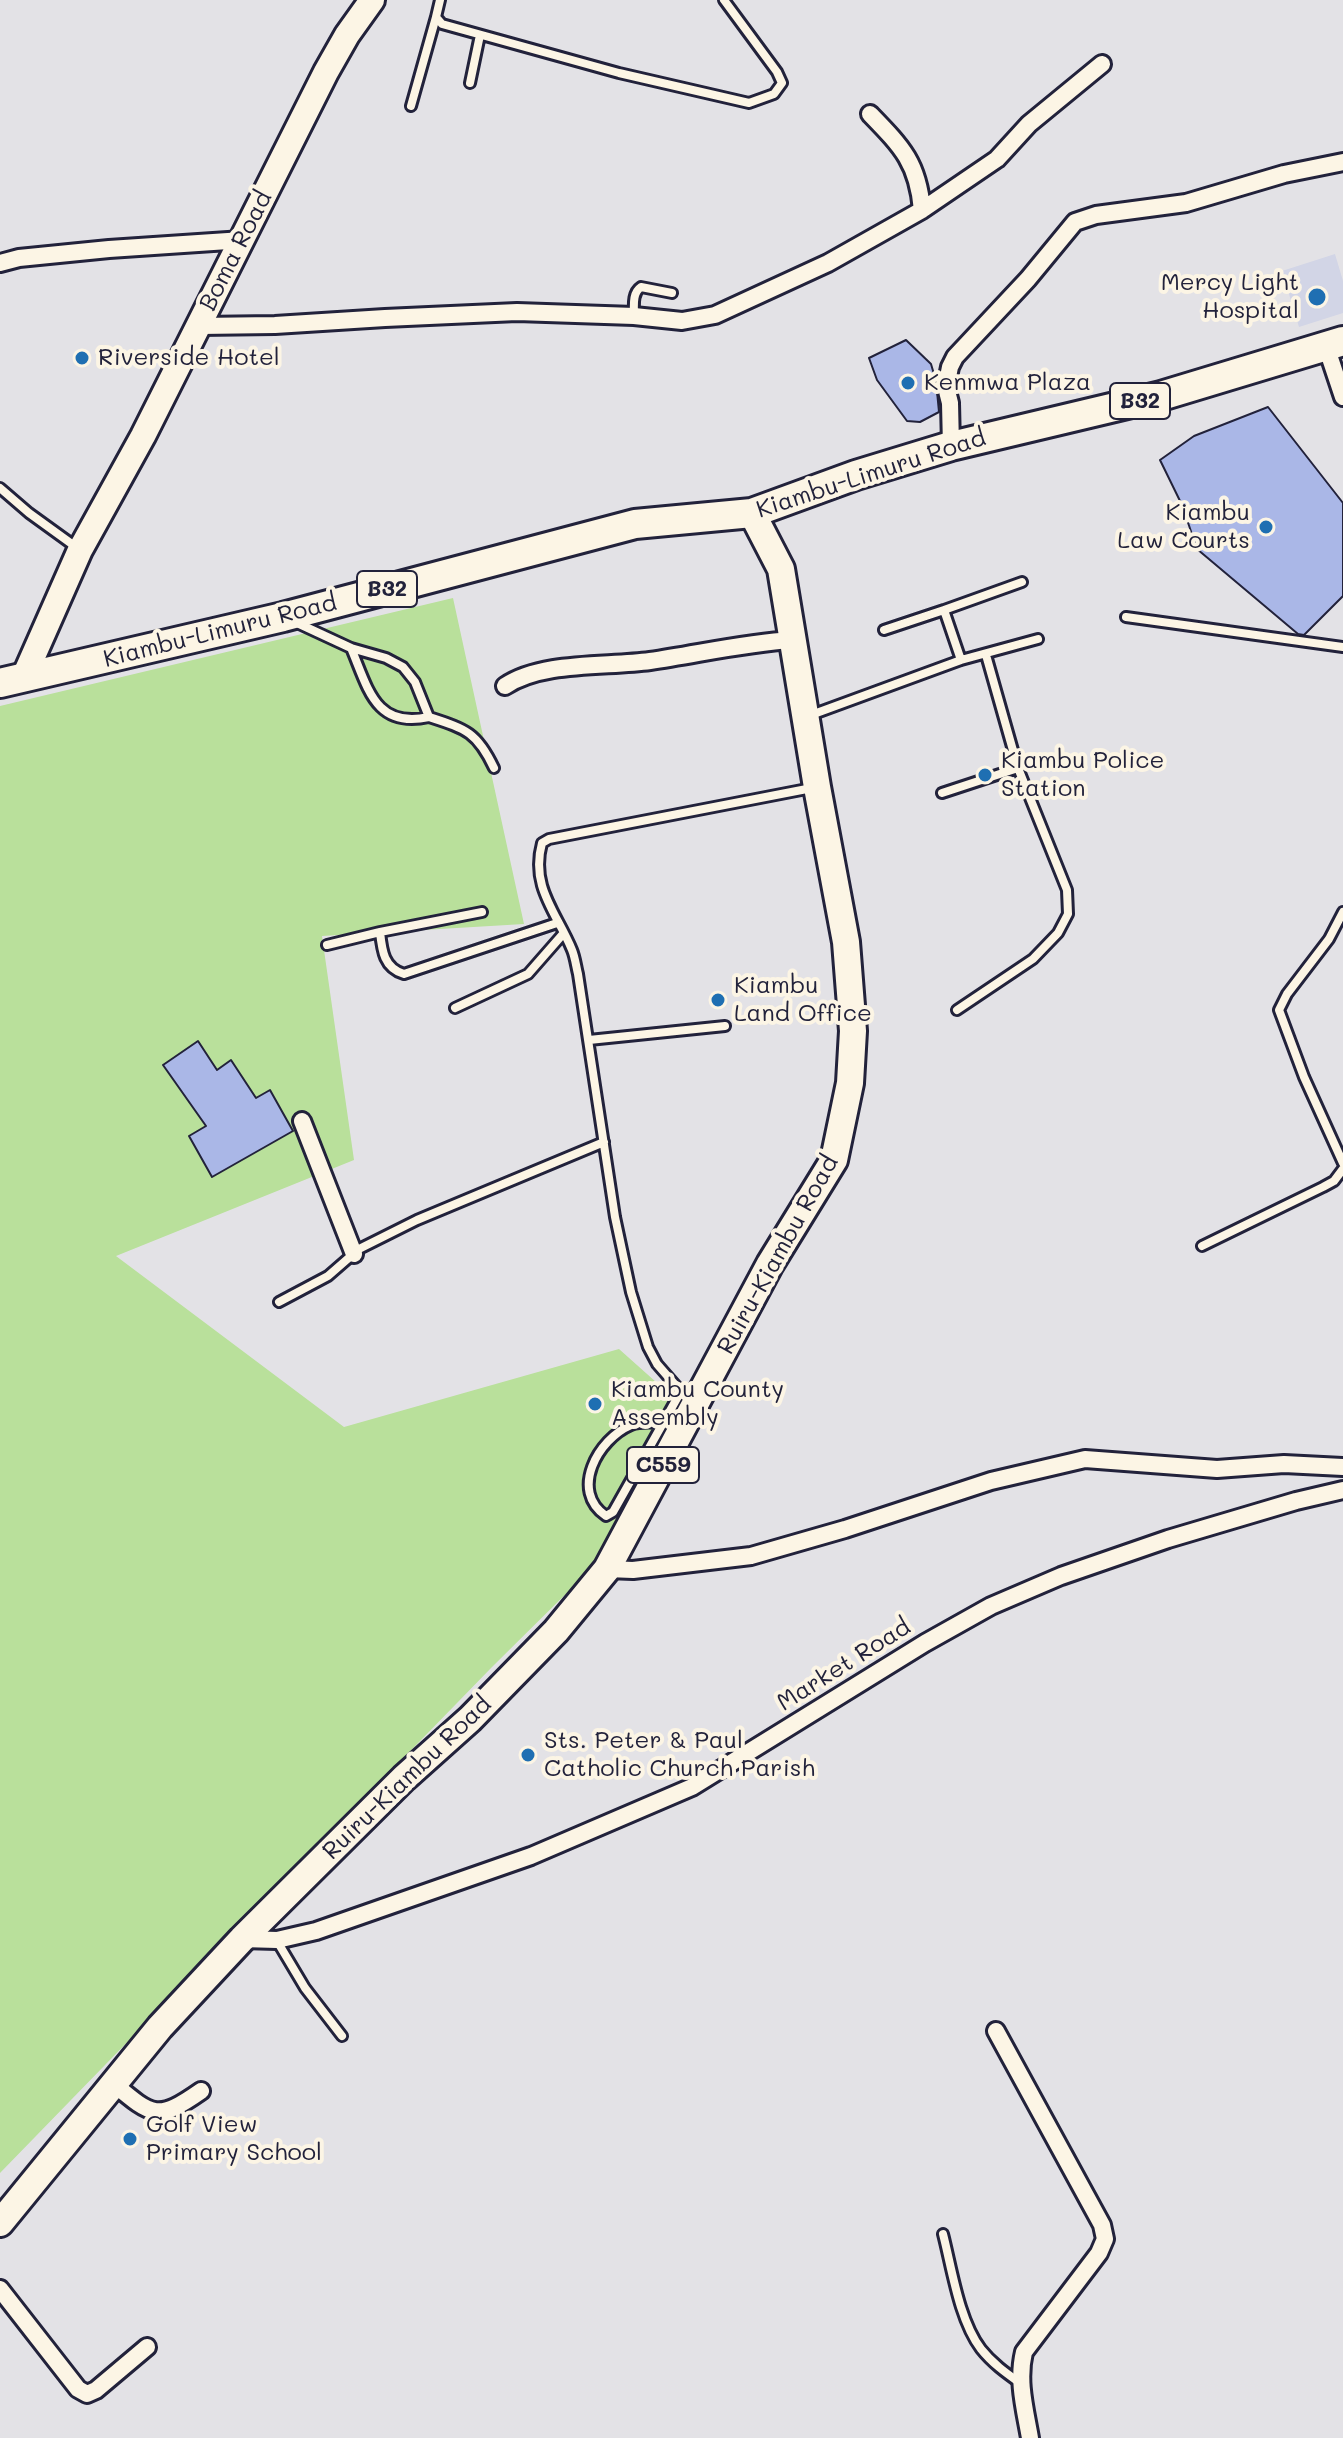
<!DOCTYPE html>
<style>
body{margin:0}
canvas{display:block;background:#e3e2e6}
</style>
<canvas width="1343" height="2438"></canvas>
<script>
const context = document.querySelector('canvas').getContext('2d');
context.lineJoin = 'round';
function fillPath(path, color) {
  context.fillStyle = color;
  context.fill(path, 'evenodd');
}
function stroke(path, color, width, dash) {
  context.strokeStyle = color;
  context.lineWidth = width;
  context.lineCap = dash ? 'butt' : 'round';
  context.setLineDash(dash || []);
  context.stroke(path);
}
function label(font, color, halo, rows, align = 'center') {
  context.font = font + ' Mali,sans-serif';
  context.lineWidth = 8;
  context.setLineDash([]);
  context.textBaseline = 'middle';
  context.strokeStyle = halo;
  context.fillStyle = color;
  for (const [text, x, y, turn = 0] of rows) {
    context.save();
    context.translate(x, y);
    context.rotate((+turn || 0) * Math.PI / 180);
    context.textAlign = isNaN(turn) ? turn : align;
    if (halo) context.strokeText(text, 0, 0);
    context.fillText(text, 0, 0);
    context.restore();
  }
}
const built = new Path2D(`
 M1335,254L1343,281V313L1299,327L1282,271Z`);
const green = new Path2D(`
 M453,598L524,924L322,936L354,1160L116,1256L344,1427L619,1349L684,1407L587,1573L492,1667L0,2173V706Z`);
const building = new Path2D(`
 M906,340L931,364L936,381L939,412L920,422L907,421L877,380L869,358Z
 M1268,407L1343,503V596L1304,635L1298,634L1197,549L1182,505L1160,460L1194,436Z
 M198,1041L217,1070L231,1060L256,1098L270,1090L293,1131L212,1177L189,1136L206,1126L163,1065Z`);
const service = new Path2D(`
 M440,0L436,17L442,24L619,73L749,103L774,94L782,83L777,72L724,0
 M470,83L480,35
 M411,106L436,17
 M634,316C634,306 632,293 641,287L672,293
 M0,488L29,513L76,547
 M944,610L1022,582
 M1126,617L1343,647
 M295,622L351,648L386,658L403,667L415,682L429,717C466,729 477,732 494,768
 M884,630L944,610L961,660
 M351,648C368,688 375,729 429,717
 M811,715L961,660L1038,639
 M942,793L1018,768
 M1343,912L1329,939L1287,994L1279,1010L1304,1077L1343,1163
 M380,932L482,912
 M327,945L380,932C382,951 384,968 404,974L557,923
 M455,1008L528,974L563,934
 M957,1010L1033,959L1058,933L1068,914L1067,890L1018,768L986,655
 M589,1040L725,1026
 M1202,1246L1323,1187L1334,1181L1343,1169
 M279,1302L328,1276L359,1249L417,1220L604,1142
 M691,1403L657,1364L648,1347L631,1292L615,1217L578,974C576,966 575,957 572,950C557,913 530,887 542,843L549,839L812,788
 M663,1423C653,1423 641,1421 631,1425C598,1439 569,1491 606,1516L613,1512L680,1393
 M277,1941L305,1988L342,2036
 M943,2234C952,2269 959,2320 981,2349C992,2363 1006,2373 1020,2383`);
const minor = new Path2D(`
 M870,114C902,147 918,163 922,210
 M0,263L19,258L109,249L243,240
 M199,326L275,325L385,318L517,312L634,316L682,321L715,315L828,263L922,210L997,159L1029,124L1102,64
 M1326,346L1343,397
 M951,446L950,403L946,387L950,367L955,357L1028,279L1075,222L1096,215L1186,203L1284,174L1343,162
 M505,686C542,661 606,667 650,661C698,654 744,643 792,640
 M302,1121L354,1254
 M607,1569L633,1570L751,1556L845,1529L991,1481L1085,1459L1217,1469L1284,1464L1343,1467
 M242,1939L277,1940L316,1931L531,1856L692,1787L925,1643L991,1606L1061,1576L1168,1539L1296,1501L1343,1490
 M996,2031L1102,2225L1105,2239L1099,2253L1024,2352C1017,2381 1025,2409 1030,2438
 M114,2084C153,2117 158,2121 201,2091
 M0,2289L78,2389L87,2394L96,2390L147,2347`);
const secondary = new Path2D(`
 M23,679L80,550L143,436L326,72L347,35L372,0`);
const primary = new Path2D(`
 M0,2223L160,2027L242,1939L404,1778L470,1719L556,1631L607,1569L770,1264L834,1160L850,1083L853,1031L846,942L817,787L781,569L752,513`);
const trunk = new Path2D(`
 M0,683L283,617L635,524L752,513L856,475L951,446L1161,396L1343,341`);
const markers = [
 [1317,297,10,"#1f6fb2"],
 [82,358,8,"#1f6fb2"],
 [908,383,8,"#1f6fb2"],
 [1266,527,8,"#1f6fb2"],
 [985,775,8,"#1f6fb2"],
 [718,1000,8,"#1f6fb2"],
 [595,1404,8,"#1f6fb2"],
 [528,1755,8,"#1f6fb2"],
 [130,2139,8,"#1f6fb2"]
];
const shields = [
 [1140,401,60],
 [387,589,60],
 [663,1465,72]
];
const shieldNames = [
 ["B32",1140,401],
 ["B32",387,589],
 ["C559",663,1465]
];
const streetNames = [
 ["Boma Road",236,251,-63],
 ["Kiambu-Limuru Road",871,474,-18],
 ["Kiambu-Limuru Road",220,631,-14],
 ["Ruiru-Kiambu Road",778,1255,-61],
 ["Market Road",844,1665,-32],
 ["Ruiru-Kiambu Road",407,1778,-44]
];
const poiNames = [
 ["Mercy Light",1299,283,"right"],
 ["Hospital",1299,311,"right"],
 ["Riverside Hotel",98,358],
 ["Kenmwa Plaza",924,383],
 ["Kiambu",1250,513,"right"],
 ["Law Courts",1250,541,"right"],
 ["Kiambu Police",1001,761],
 ["Station",1001,789],
 ["Kiambu",734,986],
 ["Land Office",734,1014],
 ["Kiambu County",611,1390],
 ["Assembly",611,1418],
 ["Sts. Peter & Paul",544,1741],
 ["Catholic Church Parish",544,1769],
 ["Golf View",146,2125],
 ["Primary School",146,2153]
];
fillPath(built, '#d2d5e6');
fillPath(green, '#b9e09b');
fillPath(building, '#aab7e7');
stroke(building, '#22223b', 2);
stroke(service, '#22223b', 14);
stroke(minor, '#22223b', 22);
stroke(secondary, '#22223b', 30);
stroke(primary, '#22223b', 32);
stroke(trunk, '#22223b', 34);
stroke(service, '#fcf5e5', 8);
stroke(minor, '#fcf5e5', 16);
stroke(secondary, '#fcf5e5', 24);
stroke(primary, '#fcf5e5', 26);
stroke(trunk, '#fcf5e5', 28);
for (const [x, y, r, color] of markers) {
  const dot = new Path2D();
  dot.arc(x, y, r, 0, 2 * Math.PI);
  context.fillStyle = color;
  context.fill(dot);
  stroke(dot, '#fcf5e5', 3);
}
for (const [x, y, w] of shields) {
  const box = new Path2D();
  box.roundRect(x - w / 2, y - 18, w, 36, 6);
  context.fillStyle = '#fcf5e5';
  context.fill(box);
  stroke(box, '#22223b', 2);
}
label('bold 22px', '#22223b', null, shieldNames);
label('24px', '#22223b', '#fcf5e5', streetNames);
label('24px', '#22223b', '#fcf5e5', poiNames, 'left');
</script>
